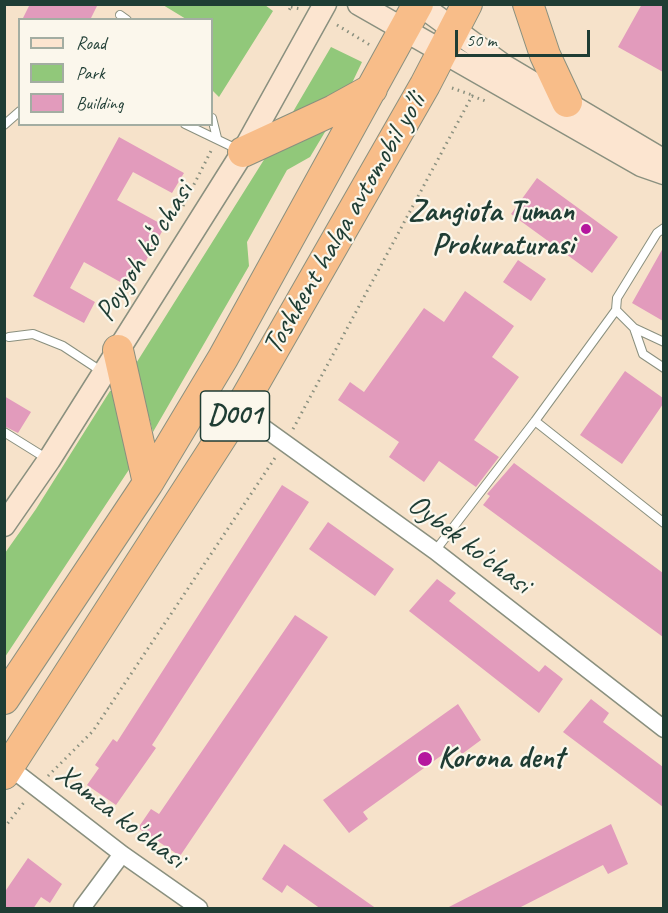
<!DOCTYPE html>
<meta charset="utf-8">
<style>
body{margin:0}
#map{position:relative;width:668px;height:913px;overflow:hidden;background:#f6e2ca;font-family:Caveat,sans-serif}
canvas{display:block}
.frame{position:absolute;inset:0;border:6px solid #1f3d34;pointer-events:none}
.legend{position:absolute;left:18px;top:18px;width:195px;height:108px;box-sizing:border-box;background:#fbf7ec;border:2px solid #a3ada2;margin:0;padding:8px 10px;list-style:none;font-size:18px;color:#1f3d34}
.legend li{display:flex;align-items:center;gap:12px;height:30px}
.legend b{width:30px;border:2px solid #a3ada2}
.scale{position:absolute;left:455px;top:30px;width:135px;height:27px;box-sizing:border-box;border:3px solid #1f3d34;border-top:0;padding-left:8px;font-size:18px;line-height:21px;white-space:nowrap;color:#1f3d34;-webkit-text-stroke:4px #fbf7ec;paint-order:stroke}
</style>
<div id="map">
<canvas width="668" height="913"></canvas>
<div class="frame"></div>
<ul class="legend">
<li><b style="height:8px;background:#fce5d0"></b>Road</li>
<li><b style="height:16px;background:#91c87a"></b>Park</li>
<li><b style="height:16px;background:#e29bbc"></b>Building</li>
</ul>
<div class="scale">50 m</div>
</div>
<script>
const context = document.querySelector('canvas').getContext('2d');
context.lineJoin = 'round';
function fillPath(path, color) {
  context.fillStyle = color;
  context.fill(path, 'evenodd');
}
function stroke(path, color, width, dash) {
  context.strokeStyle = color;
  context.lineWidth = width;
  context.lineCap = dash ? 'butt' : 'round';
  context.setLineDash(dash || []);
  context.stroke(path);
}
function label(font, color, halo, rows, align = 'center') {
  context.font = font + ' Caveat,sans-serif';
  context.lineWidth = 4.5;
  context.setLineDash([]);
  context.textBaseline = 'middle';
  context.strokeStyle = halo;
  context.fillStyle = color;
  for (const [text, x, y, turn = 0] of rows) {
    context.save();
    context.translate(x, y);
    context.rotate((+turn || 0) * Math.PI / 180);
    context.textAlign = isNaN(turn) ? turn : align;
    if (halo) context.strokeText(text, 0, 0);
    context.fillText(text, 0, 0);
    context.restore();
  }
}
const green = new Path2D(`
 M163,5H265L273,11L219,97L212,90V20L186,19Z
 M331,47L362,62L352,83L287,122Z
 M328,127L310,157L287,170L247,242L249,266L153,432L135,365L272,147Z
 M110,391H120L134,462L5,657V553L36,509Z`);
const building = new Path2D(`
 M30,4H98L90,20H22Z
 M642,4H663V72L618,47Z
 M119,137L184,173L172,193L133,172L117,200L165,226L131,288L84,262L70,288L95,302L84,323L33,296Z
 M537,178L618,237L592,273L511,214Z
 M663,248V321L632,303Z
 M518,260L546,279L531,301L503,282Z
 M465,291L514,326L492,357L519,377L474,440L499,457L476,487L439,461L424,482L389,457L399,442L338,400L350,382L364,392L424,308L444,322Z
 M625,371L663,398V404L622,464L580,435Z
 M4,396L31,412L18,433L4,426Z
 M514,463L663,573V637L483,505L490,496L487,494Z
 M282,485L309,502L152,745L156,748L116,805L87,785L99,768L95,765L113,739L117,742Z
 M328,522L394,569L375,596L309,549Z
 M437,579L456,593L449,601L539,672L545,665L563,679L539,713L409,611Z
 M295,615L328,637L180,856L138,828L151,809L159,814Z
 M591,699L609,713L603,722L663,767V807L563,732Z
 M458,704L481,740L462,754L456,745L363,812L368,819L349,833L323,800Z
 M611,824L628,864L608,874L603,865L517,909H445Z
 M284,844L377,909H321L287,885L282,893L262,879Z
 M28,858L62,884L50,903L41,897L33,909H4V893Z`);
const path = new Path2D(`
 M288,4L291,7L289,10
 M291,7L301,9
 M337,25L370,45
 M452,88L472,95
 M183,206L211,151
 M293,429L472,96L488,102
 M48,776L93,731L275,458
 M4,828L25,801`);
const lane = new Path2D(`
 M120,15L127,20
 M212,118L217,138
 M185,124L239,150
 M4,125L20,111
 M664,228L657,233L617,298L616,310L634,328L664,342
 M634,328L643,354L664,368
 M9,337L33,334L63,346L104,373
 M535,421L664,523
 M4,432L49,460
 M435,551L535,421L616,310`);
const street = new Path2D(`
 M239,410L435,551L664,729
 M4,763L122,854L199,908
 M82,908L122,854`);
const secondary = new Path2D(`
 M359,4L641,165L664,173
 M419,4L504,66L664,161
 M4,525L49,460L243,152L325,4`);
const highway = new Path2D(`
 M528,4L545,55L567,102
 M243,152L334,110L372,89
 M118,350L148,483
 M4,699L148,483L223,358L418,4
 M4,774L239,410L425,85L467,4`);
const markers = [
 [586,229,6,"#b5179e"],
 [425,759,8,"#b5179e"]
];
const shields = [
 [235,416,69]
];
const shieldNames = [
 ["D001",235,416]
];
const poiNames = [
 ["Zangiota Tuman",574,212],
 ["Prokuraturasi",574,246],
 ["Korona dent",438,759,"left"]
];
const streetNames = [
 ["Toshkent halqa avtomobil yo'li",345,224,-60],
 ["Poygoh koʻchasi",145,252,-58],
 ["Oybek ko'chasi",469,545,37],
 ["Xamza ko'chasi",120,817,37]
];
fillPath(green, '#91c87a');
fillPath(building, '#e29bbc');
stroke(lane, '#8a907f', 10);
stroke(street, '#8a907f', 19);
stroke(secondary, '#8a907f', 25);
stroke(highway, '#8a907f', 32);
stroke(path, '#8a907f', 3, [1.5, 4.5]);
stroke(lane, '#fff', 8);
stroke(street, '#fff', 16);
stroke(secondary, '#fce5d0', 22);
stroke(highway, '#f8bd89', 30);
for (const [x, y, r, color] of markers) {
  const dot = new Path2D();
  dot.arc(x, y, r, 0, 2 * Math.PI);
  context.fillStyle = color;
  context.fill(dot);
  stroke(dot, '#fbf7ec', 2);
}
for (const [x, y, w] of shields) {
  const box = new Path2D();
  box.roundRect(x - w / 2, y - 25, w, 50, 4.5);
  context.fillStyle = '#fbf7ec';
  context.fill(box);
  stroke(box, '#1f3d34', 1.5);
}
label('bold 28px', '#1f3d34', null, shieldNames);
label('bold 30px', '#1f3d34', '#fbf7ec', poiNames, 'right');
label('30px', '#1f3d34', '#fbf7ec', streetNames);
</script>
